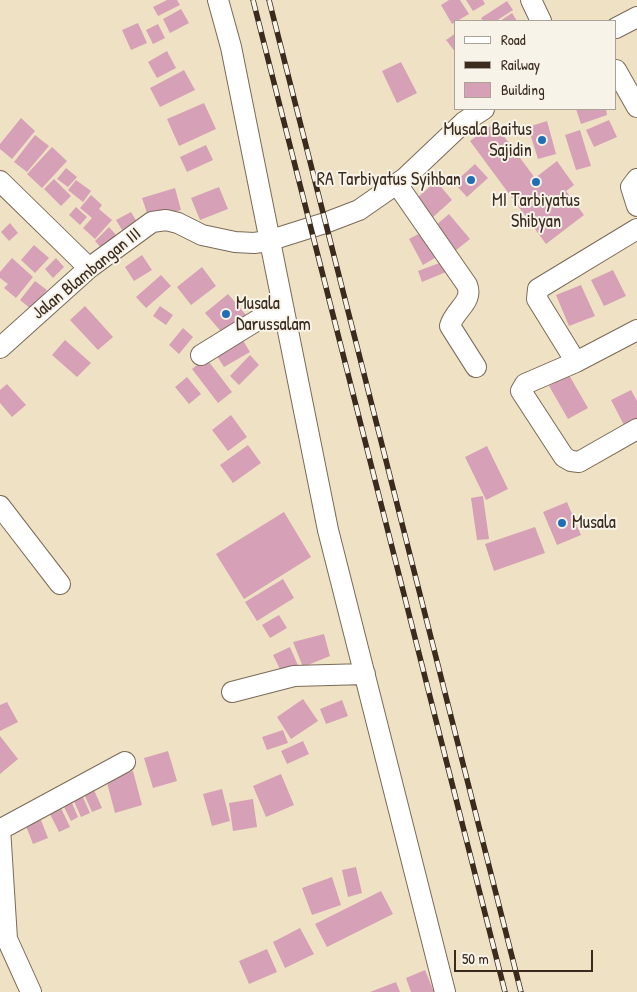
<!DOCTYPE html>
<style>
body{margin:0}
#map{position:relative;width:637px;height:992px;overflow:hidden;background:#efe2c4;font-family:"Patrick Hand",sans-serif}
canvas{display:block}
.legend{position:absolute;left:454px;top:20px;width:162px;height:90px;box-sizing:border-box;background:#f7f3e8;border:1px solid #aca397;margin:0;padding:6px 9px;list-style:none;font-size:15px;color:#3b2a1e}
.legend li{display:flex;align-items:center;gap:10px;height:25px}
.legend b{width:25px;border:1px solid #aca397}
.scale{position:absolute;left:454px;top:950px;width:139px;height:22px;box-sizing:border-box;border:2px solid #3b2a1e;border-top:0;padding-left:6px;font-size:15px;line-height:18px;white-space:nowrap;color:#3b2a1e;-webkit-text-stroke:4px #f7f3e8;paint-order:stroke}
</style>
<div id="map">
<canvas width="637" height="992"></canvas>
<ul class="legend">
<li><b style="height:6px;background:#fff"></b>Road</li>
<li><b style="height:6px;background:#3b2a1e"></b>Railway</li>
<li><b style="height:14px;background:#d6a0b7"></b>Building</li>
</ul>
<div class="scale">50 m</div>
</div>
<script>
const context = document.querySelector('canvas').getContext('2d');
context.lineJoin = 'round';
function fillPath(path, color) {
  context.fillStyle = color;
  context.fill(path, 'evenodd');
}
function stroke(path, color, width, dash) {
  context.strokeStyle = color;
  context.lineWidth = width;
  context.lineCap = dash ? 'butt' : 'round';
  context.setLineDash(dash || []);
  context.stroke(path);
}
function label(font, color, halo, rows, align = 'center') {
  context.font = font + ' "Patrick Hand",sans-serif';
  context.lineWidth = 4;
  context.setLineDash([]);
  context.textBaseline = 'middle';
  context.strokeStyle = halo;
  context.fillStyle = color;
  for (const [text, x, y, turn = 0] of rows) {
    context.save();
    context.translate(x, y);
    context.rotate((+turn || 0) * Math.PI / 180);
    context.textAlign = isNaN(turn) ? turn : align;
    if (halo) context.strokeText(text, 0, 0);
    context.fillText(text, 0, 0);
    context.restore();
  }
}
const building = new Path2D(`
 M167,0H177L180,5L158,16L153,7Z
 M449,0H460L469,14L452,24L441,5Z
 M466,0H483L485,4L473,11Z
 M507,1L513,10L496,21H483L481,18Z
 M181,9L189,23L170,33L163,19Z
 M512,13L517,21H500Z
 M138,23L147,43L131,50L122,30Z
 M158,24L165,38L153,44L146,30Z
 M456,33V53L446,40Z
 M167,51L176,68L157,78L148,62Z
 M401,62L417,93L397,103L382,71Z
 M184,70L195,90L160,107L150,88Z
 M204,103L216,129L179,146L167,119Z
 M576,109H606L607,115L581,124Z
 M21,118L35,131L12,159L0,149V144Z
 M609,120L617,137L594,147L586,130Z
 M547,121L556,154L538,159L528,127Z
 M494,123L535,178L557,161L574,185L566,191L584,215L546,244L470,141Z
 M580,130L591,166L576,170L565,135Z
 M35,135L49,146L27,172L14,162Z
 M206,145L213,160L187,172L180,157Z
 M52,147L67,161L42,188L27,174Z
 M475,164L488,178L467,197L454,183Z
 M66,168L77,177L68,187L57,179Z
 M54,179L71,196L61,206L44,189Z
 M76,180L91,191L83,202L68,190Z
 M436,181L452,200L432,218L416,199Z
 M219,187L228,209L200,220L191,198Z
 M175,188L181,210L149,219L142,198Z
 M91,195L102,205L99,209L112,220L95,239L83,228L92,218L80,208Z
 M76,207L87,217L80,225L69,215Z
 M131,212L137,222L122,230L116,220Z
 M449,214L470,239L455,251L435,226Z
 M10,223L18,233L9,241L1,232Z
 M109,227L118,237L104,251L95,241Z
 M426,230L440,255L423,265L409,239Z
 M34,245L49,258L35,273L21,260Z
 M142,255L152,270L134,281L125,267Z
 M12,258L33,277L16,298L4,288L8,284L0,278V272Z
 M56,258L64,267L53,278L45,269Z
 M442,262L446,272L422,282L418,271Z
 M202,267L216,286L191,305L177,287Z
 M613,270L626,296L604,306L591,280Z
 M161,275L171,286L146,308L136,297Z
 M35,281L47,290L31,309L20,300Z
 M581,285L595,316L569,326L556,295Z
 M228,294L247,316L224,335L205,313Z
 M85,306L113,337L98,350L70,320Z
 M160,306L173,315L166,325L153,316Z
 M183,328L193,337L179,354L169,345Z
 M239,334L250,352L224,367L213,350Z
 M65,340L91,363L77,377L52,355Z
 M250,355L259,365L239,385L230,376Z
 M206,358L232,392L218,403L192,369Z
 M569,375L588,408L568,419L549,386Z
 M187,377L201,394L189,404L175,387Z
 M7,384L26,405L12,417L0,403V390Z
 M631,390L637,401V421L625,427L611,400Z
 M231,415L247,437L228,451L212,430Z
 M248,445L261,463L233,483L220,465Z
 M487,446L508,489L486,500L465,457Z
 M483,496L489,539L477,540L471,498Z
 M567,502L581,535L557,545L543,512Z
 M284,512L311,557L244,599L216,554Z
 M535,527L545,553L494,571L485,544Z
 M283,579L294,598L257,621L245,602Z
 M279,615L287,628L270,638L262,625Z
 M324,634L330,656L303,667L293,642Z
 M290,647L300,670L284,677L273,655Z
 M303,699L318,721L291,739L277,717Z
 M342,700L348,716L326,724L320,709Z
 M7,702L18,722L0,731V705Z
 M283,730L288,743L267,750L262,737Z
 M0,736L18,759L0,774Z
 M303,741L309,754L287,764L281,751Z
 M168,751L177,781L153,788L144,758Z
 M133,771L142,805L115,813L106,779Z
 M281,774L294,805L266,817L253,786Z
 M222,789L230,821L212,826L203,794Z
 M94,790L102,808L92,812L84,794Z
 M82,795L90,813L81,817L73,799Z
 M253,799L257,827L233,831L229,803Z
 M72,803L78,817L71,821L64,807Z
 M61,808L70,827L59,832L50,814Z
 M41,820L48,838L33,844L26,826Z
 M356,867L362,893L348,897L342,870Z
 M332,877L341,905L312,915L302,888Z
 M381,891L393,914L327,947L315,924Z
 M300,928L314,954L285,968L273,942Z
 M267,949L277,972L249,984L239,961Z
 M425,970L434,992H411L406,978Z
 M396,982L400,992H370Z`);
const minor = new Path2D(`
 M218,0L231,47L328,530L445,992
 M531,0L541,21
 M616,28L637,17
 M616,70L637,107
 M637,179L631,187L637,206
 M0,181L89,268
 M397,184L467,285C474,302 454,310 450,326L476,367
 M637,330L576,362L525,384L521,391L564,457L571,461L579,462L637,429
 M0,348L89,268L152,222L166,220L178,223L202,235L235,242L254,243L268,241L325,223L359,210L405,178L464,122L484,109
 M201,355L282,305
 M576,362L537,299L538,289L637,229
 M0,506L60,584
 M232,692L294,676L365,674
 M0,828L7,939L31,992
 M1,829L125,762`);
const rail = new Path2D(`
 M253,0L505,992
 M269,0L521,992`);
const markers = [
 [542,140,5,"#1f6fb2"],
 [471,180,5,"#1f6fb2"],
 [536,182,5,"#1f6fb2"],
 [226,314,5,"#1f6fb2"],
 [562,523,5,"#1f6fb2"]
];
const poiNames = [
 ["Musala Baitus",532,130],
 ["Sajidin",532,151],
 ["RA Tarbiyatus Syihban",461,180],
 ["MI Tarbiyatus",536,201,"center"],
 ["Shibyan",536,222,"center"],
 ["Musala",236,304,"left"],
 ["Darussalam",236,325,"left"],
 ["Musala",572,523,"left"]
];
const streetNames = [
 ["Jalan Blambangan III",87,274,-39]
];
fillPath(building, '#d6a0b7');
stroke(minor, '#7a6a58', 22);
stroke(minor, '#fff', 20);
stroke(rail, '#3b2a1e', 5.5);
stroke(rail, '#f7f3e8', 4, [11]);
for (const [x, y, r, color] of markers) {
  const dot = new Path2D();
  dot.arc(x, y, r, 0, 2 * Math.PI);
  context.fillStyle = color;
  context.fill(dot);
  stroke(dot, '#f7f3e8', 2);
}
label('18px', '#3b2a1e', '#f7f3e8', poiNames, 'right');
label('18px', '#3b2a1e', '#f7f3e8', streetNames);
</script>
